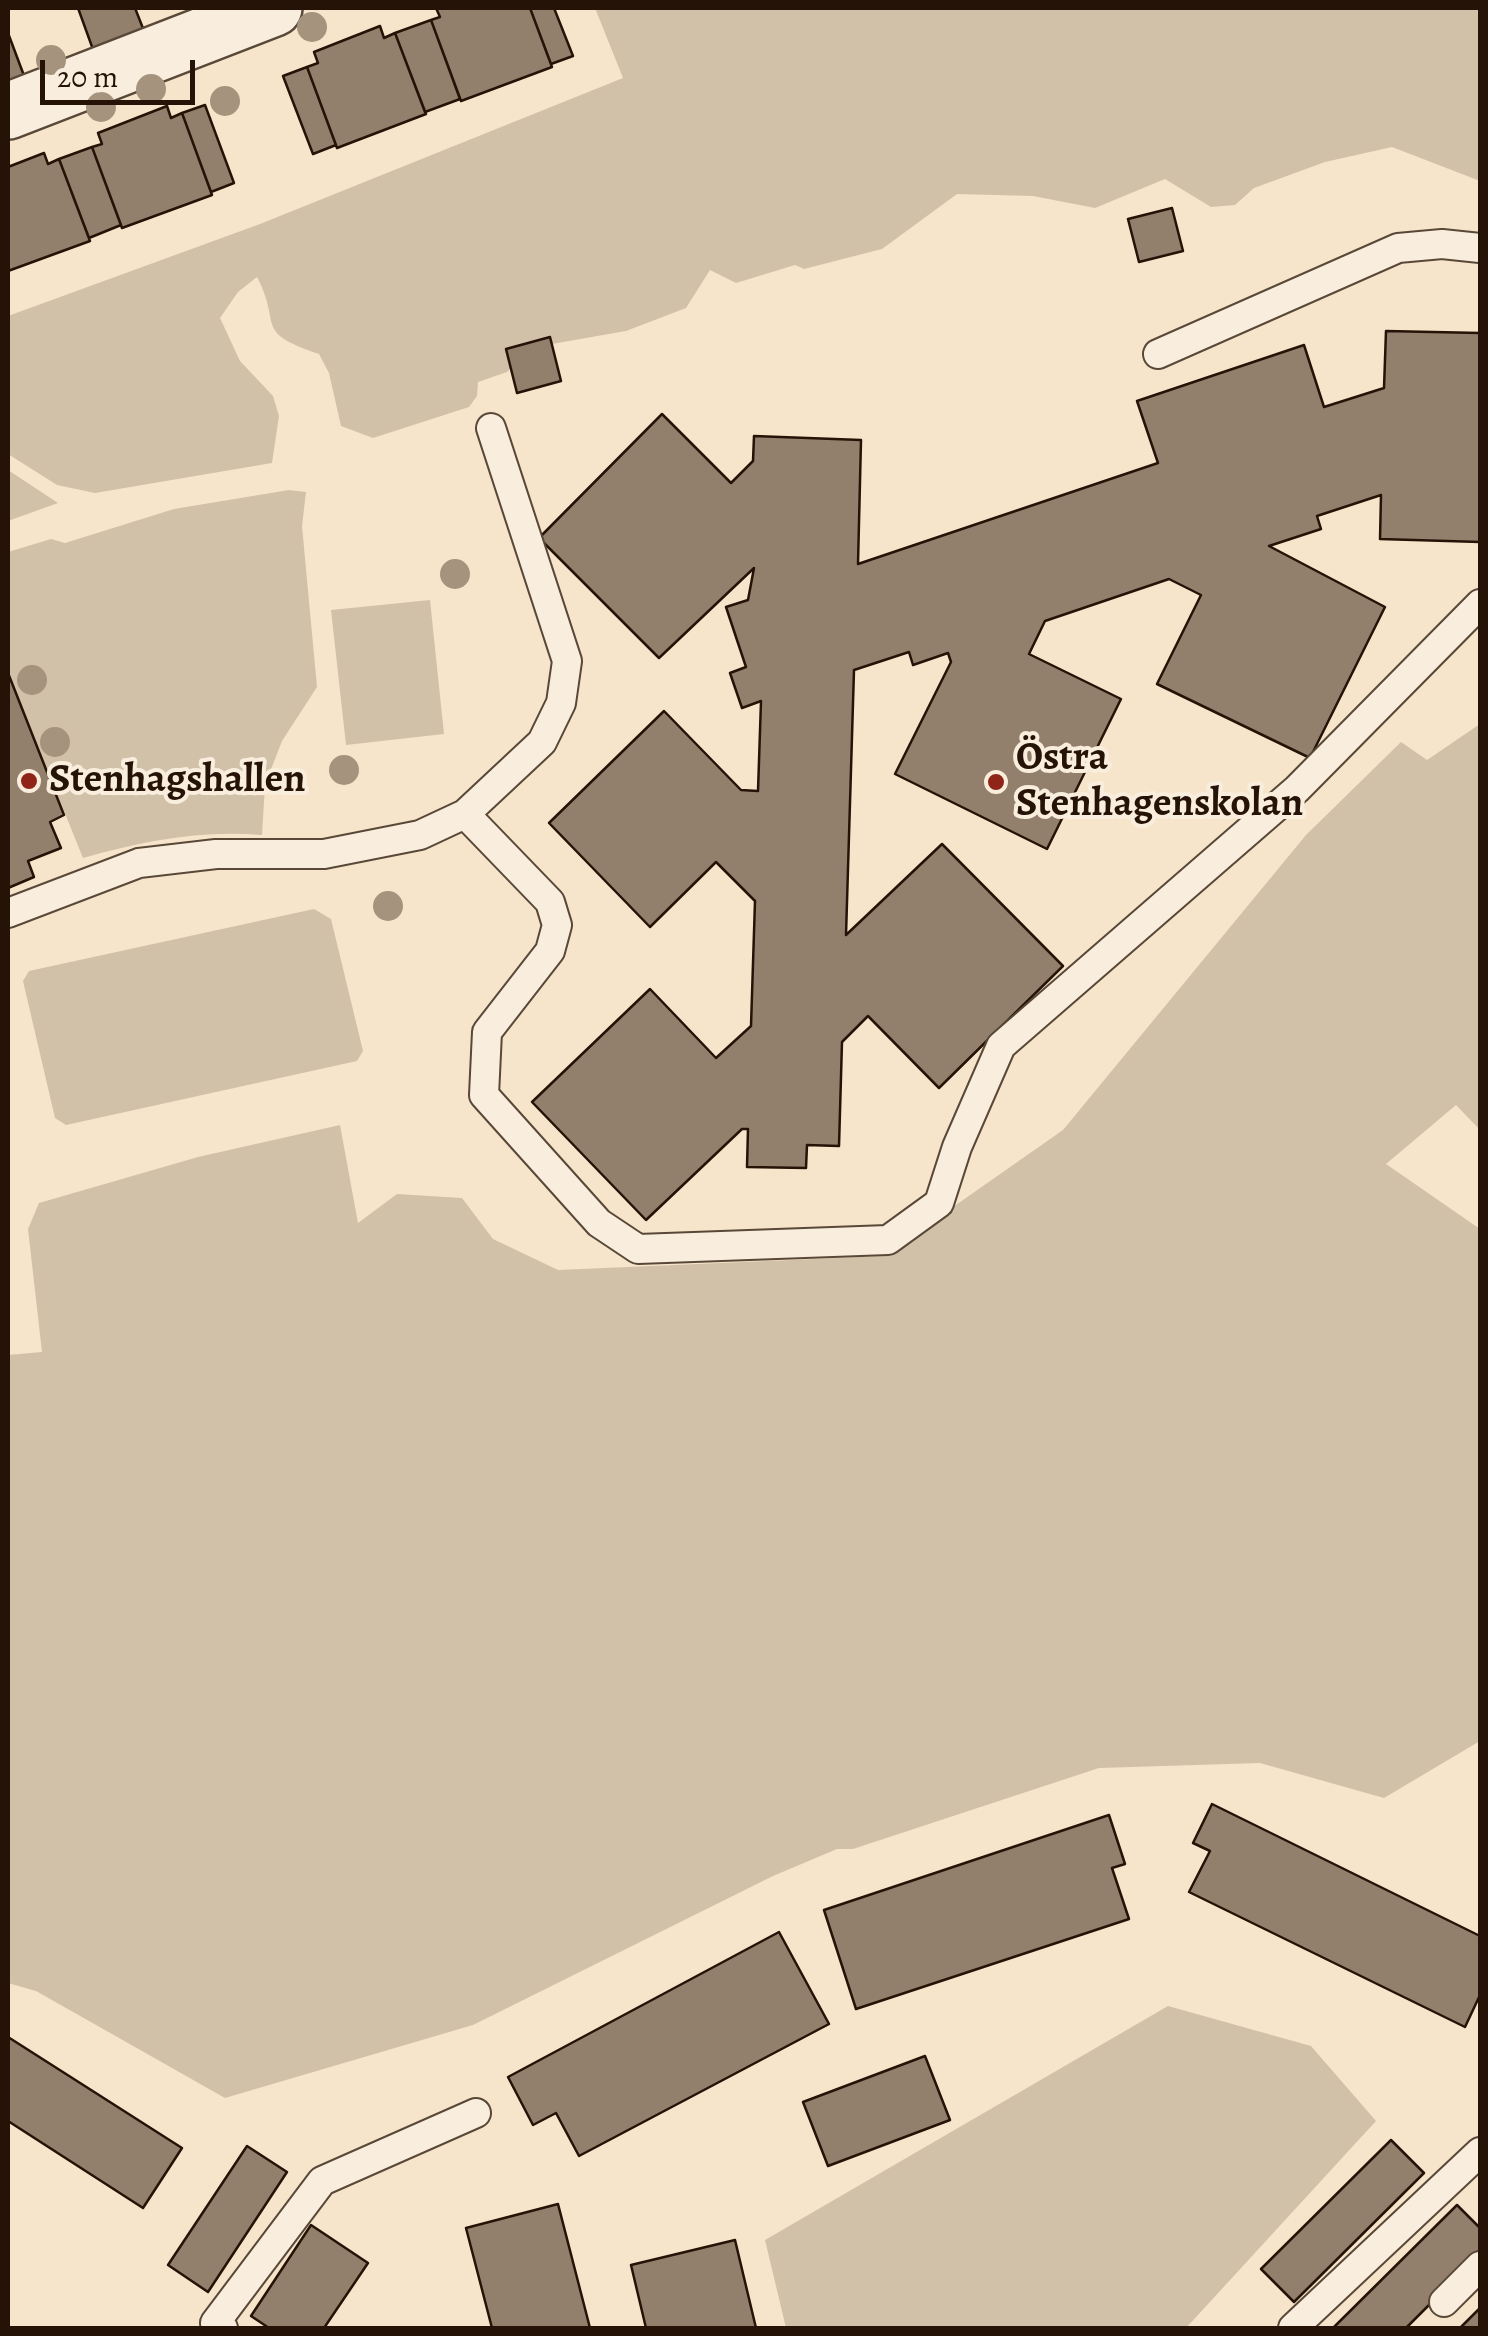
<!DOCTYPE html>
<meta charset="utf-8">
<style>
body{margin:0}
#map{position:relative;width:1488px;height:2336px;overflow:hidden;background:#f6e5ca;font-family:Alegreya,serif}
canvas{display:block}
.frame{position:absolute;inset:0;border:10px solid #251307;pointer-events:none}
.scale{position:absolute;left:40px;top:60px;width:155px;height:45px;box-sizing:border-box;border:5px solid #251307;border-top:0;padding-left:12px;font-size:30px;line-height:35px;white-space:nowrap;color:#251307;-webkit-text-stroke:8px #f9eedd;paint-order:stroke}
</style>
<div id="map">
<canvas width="1488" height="2336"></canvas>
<div class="frame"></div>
<div class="scale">20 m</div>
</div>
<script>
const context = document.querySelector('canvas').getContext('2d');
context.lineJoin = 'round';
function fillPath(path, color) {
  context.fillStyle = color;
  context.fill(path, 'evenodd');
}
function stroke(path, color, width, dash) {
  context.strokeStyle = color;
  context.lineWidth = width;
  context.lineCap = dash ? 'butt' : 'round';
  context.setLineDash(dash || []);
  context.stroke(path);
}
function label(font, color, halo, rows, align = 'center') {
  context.font = font + ' Alegreya,serif';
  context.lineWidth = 8;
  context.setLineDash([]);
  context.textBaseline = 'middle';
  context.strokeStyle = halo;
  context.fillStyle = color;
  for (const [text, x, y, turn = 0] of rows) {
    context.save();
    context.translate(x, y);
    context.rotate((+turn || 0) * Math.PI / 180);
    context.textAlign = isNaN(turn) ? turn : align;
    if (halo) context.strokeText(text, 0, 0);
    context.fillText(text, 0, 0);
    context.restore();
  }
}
const green = new Path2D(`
 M595,8H1480V181L1392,147L1325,162L1254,188L1235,205L1211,207L1165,179L1095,208L1033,196L957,194L882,249L804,269L795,265L736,283L710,270L686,308L626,331L529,348L507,372L478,382L477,396L469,407L373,438L341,426L329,373L319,354C252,331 283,327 257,277L238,292L220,318L240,361L273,396L279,416L272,463L95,493L57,485L8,454V316L260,224L623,78Z
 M8,470L58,503L8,521Z
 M289,490L306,492L302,526L317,687L282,741L265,785L262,835C199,830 144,841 83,858L8,673V552L51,539L65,543L174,509Z
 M430,600L444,734L346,745L331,610Z
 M1480,724V1130L1456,1105L1386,1164L1480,1229V1741L1384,1798L1260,1763L1099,1768L853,1849H837L773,1876L473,2025L225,2098L36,1991L8,1983V1355L42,1352L28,1229L39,1203L198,1157L340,1125L358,1223L397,1194L462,1198L493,1239L558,1270L883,1256L1063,1130L1306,835L1401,742L1427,760Z
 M314,909L331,919L363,1051L357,1061L66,1125L55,1118L23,981L29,971Z
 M1168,2006L1311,2046L1376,2121L1186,2328H786L765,2240Z`);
const building = new Path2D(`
 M78,8H135L146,36L95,55Z
 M436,8H530L552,67L461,101L431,20L440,17Z
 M530,8H554L573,56L551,64Z
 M431,20L460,99L425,112L395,33Z
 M380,26L384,38L395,33L426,114L337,148L307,67L318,63L314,52Z
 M8,33L26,81L8,87Z
 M307,67L336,145L313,154L283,76Z
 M205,105L234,183L211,192L182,113Z
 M167,106L171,118L182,113L212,195L122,228L92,147L102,144L98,133Z
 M92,147L121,225L89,238L59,159Z
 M44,153L48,164L59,159L90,241L8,271V167Z
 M1172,208L1183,251L1139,262L1128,219Z
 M1386,331L1480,333V542L1380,539L1381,495L1317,516L1321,529L1269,546L1385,607L1310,758L1157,684L1201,595L1169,579L1045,621L1029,654L1121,699L1047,849L895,774L951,662L948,653L913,665L909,652L854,670L846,935L942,844L1063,966L939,1088L868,1016L842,1042L839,1146L807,1145L806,1168L747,1167L748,1129H742L646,1220L532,1102L650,989L716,1058L751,1026L755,901L716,862L650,927L549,823L664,711L741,790L758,791L761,701L742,708L730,673L746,667L726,607L748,600L754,568L659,658L539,538L662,414L731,483L753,461L754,436L861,440L858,564L1158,463L1137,401L1304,345L1324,407L1384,388Z
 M550,337L561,381L517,393L506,349Z
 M8,673L64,815L50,822L61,848L28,861L34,877L8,888Z
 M1212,1804L1480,1936V1995L1465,2027L1189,1892L1210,1851L1193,1843Z
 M1109,1815L1125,1864L1112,1868L1129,1919L856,2009L824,1910Z
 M779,1932L829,2024L579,2156L556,2113L533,2125L508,2077Z
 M8,2037L182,2148L143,2208L8,2121Z
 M925,2056L950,2120L828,2166L803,2102Z
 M1391,2140L1424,2173L1294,2302L1261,2269Z
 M247,2146L287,2172L208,2292L168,2265Z
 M558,2204L590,2328H492L466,2228Z
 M1457,2205L1480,2228V2254L1406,2328H1333Z
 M311,2225L368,2263L324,2328H269L251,2316Z
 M735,2240L756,2328H646L631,2265Z
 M1480,2308V2328H1460Z`);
const lane = new Path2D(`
 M1158,354L1398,248L1442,244L1480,248
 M491,428L567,661L561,703L542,742L465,814L550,902L557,925L550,951L487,1032L484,1095L599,1223L638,1249L888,1240L939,1203L957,1147L1001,1046L1297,789L1480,604
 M8,913L139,863L216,854H324L420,835L465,814
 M1444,2302L1480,2266
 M223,2328L215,2323L322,2181L476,2113
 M1293,2328L1480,2152`);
const street = new Path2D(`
 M8,111L274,8`);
const trees = [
 [312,27],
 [51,60],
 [151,89],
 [225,101],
 [101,107],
 [455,574],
 [32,680],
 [55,742],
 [344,770],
 [388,906]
];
const markers = [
 [29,781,10,"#8f2418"],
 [996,782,10,"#8f2418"]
];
const poiNames = [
 ["Östra",1016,759],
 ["Stenhagenskolan",1016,805],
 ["Stenhagshallen",49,781]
];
fillPath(green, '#d2c1a9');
fillPath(building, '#92806c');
stroke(building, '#251307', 2.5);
stroke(lane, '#594838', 32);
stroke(street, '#594838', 60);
stroke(lane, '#f9eedd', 28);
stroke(street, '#f9eedd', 55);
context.fillStyle = '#a5937e';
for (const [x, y] of trees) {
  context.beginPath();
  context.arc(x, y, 15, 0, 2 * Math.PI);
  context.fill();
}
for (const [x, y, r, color] of markers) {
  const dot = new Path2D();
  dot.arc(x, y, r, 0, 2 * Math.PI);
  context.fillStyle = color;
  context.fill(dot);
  stroke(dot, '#f9eedd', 4);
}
label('bold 40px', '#251307', '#f9eedd', poiNames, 'left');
</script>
